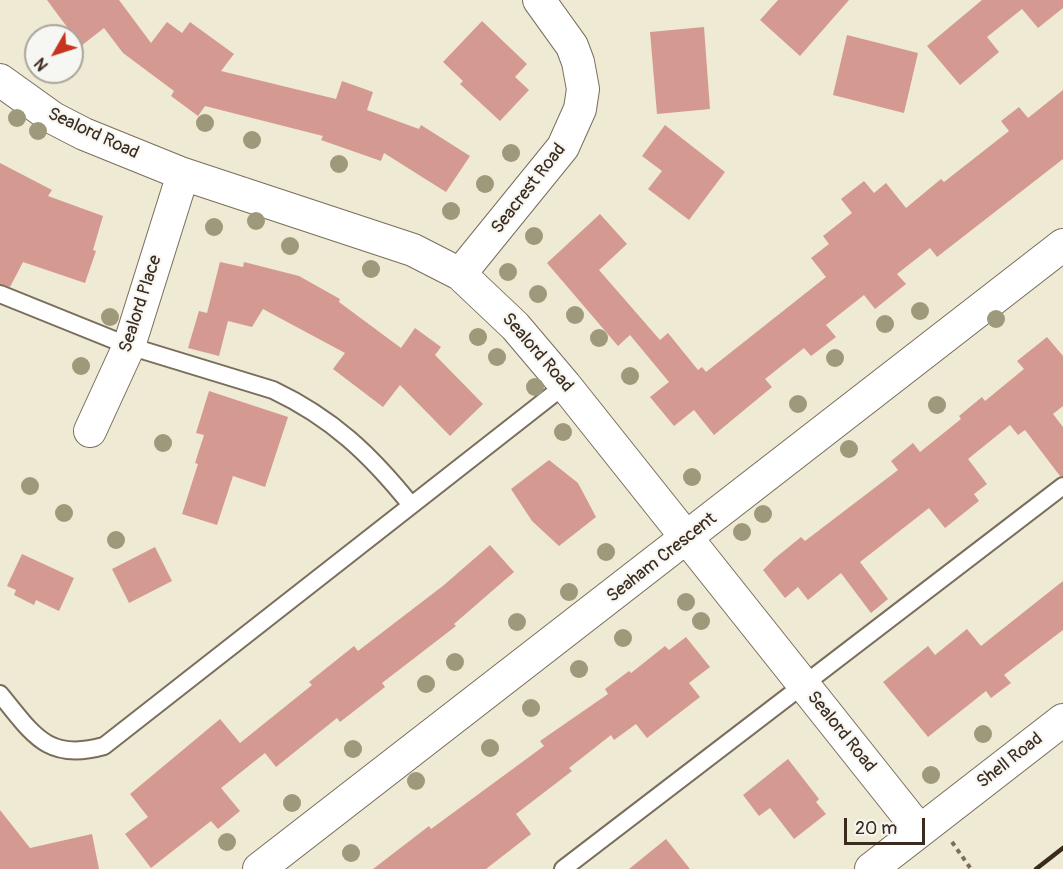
<!DOCTYPE html>
<style>
body{margin:0}
#map{position:relative;width:1063px;height:869px;overflow:hidden;background:#eeead3;font-family:Pangolin,sans-serif}
canvas{display:block}
.north{position:absolute;left:24px;top:24px;width:60px;height:60px;box-sizing:border-box;background:#f6f6f2;border:2px solid #aba49d;border-radius:50%;rotate:231deg;font-size:16px;font-weight:700;line-height:24px;text-align:center;color:#3b2a1e}
.north::after{content:'';display:block;margin:auto;width:21px;height:27px;background:#c8321e;clip-path:polygon(50% 0,100% 100%,50% 72%,0 100%)}
.scale{position:absolute;left:844px;top:818px;width:81px;height:27px;box-sizing:border-box;border:3px solid #3b2a1e;border-top:0;padding-left:8px;font-size:18px;line-height:21px;white-space:nowrap;color:#3b2a1e;-webkit-text-stroke:4px #f6f6f2;paint-order:stroke}
</style>
<div id="map">
<canvas width="1063" height="869"></canvas>
<div class="north">N</div>
<div class="scale">20 m</div>
</div>
<script>
const context = document.querySelector('canvas').getContext('2d');
context.lineJoin = 'round';
function fillPath(path, color) {
  context.fillStyle = color;
  context.fill(path, 'evenodd');
}
function stroke(path, color, width, dash) {
  context.strokeStyle = color;
  context.lineWidth = width;
  context.lineCap = dash ? 'butt' : 'round';
  context.setLineDash(dash || []);
  context.stroke(path);
}
function label(font, color, halo, rows, align = 'center') {
  context.font = font + ' Pangolin,sans-serif';
  context.lineWidth = 4.5;
  context.setLineDash([]);
  context.textBaseline = 'middle';
  context.strokeStyle = halo;
  context.fillStyle = color;
  for (const [text, x, y, turn = 0] of rows) {
    context.save();
    context.translate(x, y);
    context.rotate((+turn || 0) * Math.PI / 180);
    context.textAlign = isNaN(turn) ? turn : align;
    if (halo) context.strokeText(text, 0, 0);
    context.fillText(text, 0, 0);
    context.restore();
  }
}
const building = new Path2D(`
 M47,0H119L151,43L167,22L182,33L190,22L234,54L221,71L336,99L342,81L373,92L367,110L419,129L421,125L470,156L446,192L384,153L381,161L321,140L323,136L205,106L198,116L171,96L174,91L123,53L104,28L81,46Z
 M778,0H849L800,56L760,20Z
 M982,0H1063V8L1038,28L1022,9L987,37L999,52L960,85L927,46Z
 M482,21L527,64L515,77L529,90L500,121L460,84L463,81L443,62Z
 M704,27L710,109L657,114L650,32Z
 M847,35L918,53L904,113L833,95Z
 M1063,90V159L937,257L930,248L897,274L906,284L875,309L864,295L826,325L836,337L811,356L804,348L765,379L772,387L714,435L694,410L674,426L650,397L669,382L630,335L618,346L547,263L600,214L627,244L599,270L660,340L668,333L698,370L702,367L706,372L826,277L811,258L829,244L823,236L852,213L841,199L864,181L874,193L886,183L906,208L941,179L944,182L1009,131L1001,121L1019,107L1028,118Z
 M665,125L725,172L689,220L648,189L662,171L642,156Z
 M0,163L52,190L48,196L103,216L93,250L96,251L85,283L23,262L10,287L0,284Z
 M220,262L243,267L244,262L299,276L340,299L339,302L401,348L415,328L441,347L435,355L483,404L450,436L400,385L383,407L333,369L345,353L263,309L252,327L228,321L219,356L188,348L199,311L207,313Z
 M1047,337L1063,356V406L1053,414L1063,427V476H1060L1025,430L1018,435L1010,425L968,459L987,484L974,494L979,501L945,528L929,508L860,562L888,599L871,613L841,573L808,600L798,587L785,598L763,570L774,559L801,537L805,541L898,470L891,461L913,443L920,452L961,419L959,416L982,397L985,401L1024,369L1017,361Z
 M209,391L288,417L265,487L233,476L217,525L182,514L198,464L195,463L204,435L196,433Z
 M549,460L578,483L596,517L559,546L532,521L511,489Z
 M490,545L514,572L454,624L456,626L382,683L385,687L340,722L337,718L276,767L265,753L221,788L240,811L218,829L211,821L151,868L125,834L148,817L130,794L220,719L240,743L312,685L309,682L354,646L358,651L444,585Z
 M155,547L172,581L129,603L112,569Z
 M22,554L74,578L59,611L36,600L34,605L14,595L16,590L7,586Z
 M1063,581V630L1004,675L1011,683L991,698L986,691L928,737L883,682L928,646L935,655L967,629L981,646Z
 M686,637L710,667L689,683L700,697L647,738L636,724L614,740L611,735L569,768L572,771L516,814L531,834L486,869H373L429,826L431,829L544,746L540,741L608,694L605,689L629,671L631,673L665,646L669,650Z
 M788,759L819,799L816,802L826,814L794,839L770,808L759,816L743,795Z
 M0,810L30,848L92,834L99,869H0Z
 M666,839L690,869H629Z`);
const path = new Path2D(`
 M952,842L971,869`);
const service = new Path2D(`
 M0,294L129,346L273,390C332,418 370,454 411,505
 M0,694C33,734 47,762 104,746L565,385
 M563,869L1063,486`);
const minor = new Path2D(`
 M0,80L53,118L84,134L183,174L413,250L460,274L515,326L565,385L920,831
 M460,274L563,147L580,109L583,89L578,62L572,46L539,0
 M90,431L129,346L183,174
 M259,869L1063,245
 M871,869L1063,720`);
const rail = new Path2D(`
 M1036,869L1063,848`);
const trees = [
 [17,118],
 [205,123],
 [38,131],
 [252,140],
 [511,153],
 [339,164],
 [485,184],
 [451,211],
 [256,221],
 [214,227],
 [534,236],
 [290,246],
 [371,269],
 [508,272],
 [538,294],
 [920,311],
 [575,315],
 [110,317],
 [996,319],
 [885,324],
 [478,337],
 [599,338],
 [497,357],
 [835,358],
 [81,366],
 [630,376],
 [535,387],
 [798,404],
 [937,405],
 [563,432],
 [163,443],
 [849,449],
 [692,477],
 [30,486],
 [64,513],
 [763,514],
 [742,532],
 [116,540],
 [606,552],
 [569,592],
 [686,602],
 [701,621],
 [517,622],
 [623,638],
 [455,662],
 [579,669],
 [426,684],
 [531,708],
 [983,734],
 [490,748],
 [353,749],
 [931,775],
 [416,781],
 [292,803],
 [227,842],
 [351,853]
];
const streetNames = [
 ["Sealord Road",93,134,25],
 ["Seacrest Road",529,189,-52],
 ["Sealord Place",141,304,-72],
 ["Sealord Road",537,353,49],
 ["Seaham Crescent",662,558,-38],
 ["Sealord Road",841,732,51],
 ["Shell Road",1010,761,-38]
];
fillPath(building, '#d49a91');
stroke(service, '#7a6d5d', 20);
stroke(minor, '#7a6d5d', 34);
stroke(path, '#7a6d5d', 4, [4.5, 4.5]);
stroke(service, '#fff', 16);
stroke(minor, '#fff', 32);
stroke(rail, '#3b2a1e', 4.5);
context.fillStyle = '#9e997a';
for (const [x, y] of trees) {
  context.beginPath();
  context.arc(x, y, 9, 0, 2 * Math.PI);
  context.fill();
}
label('18px', '#3b2a1e', '#f6f6f2', streetNames);
</script>
